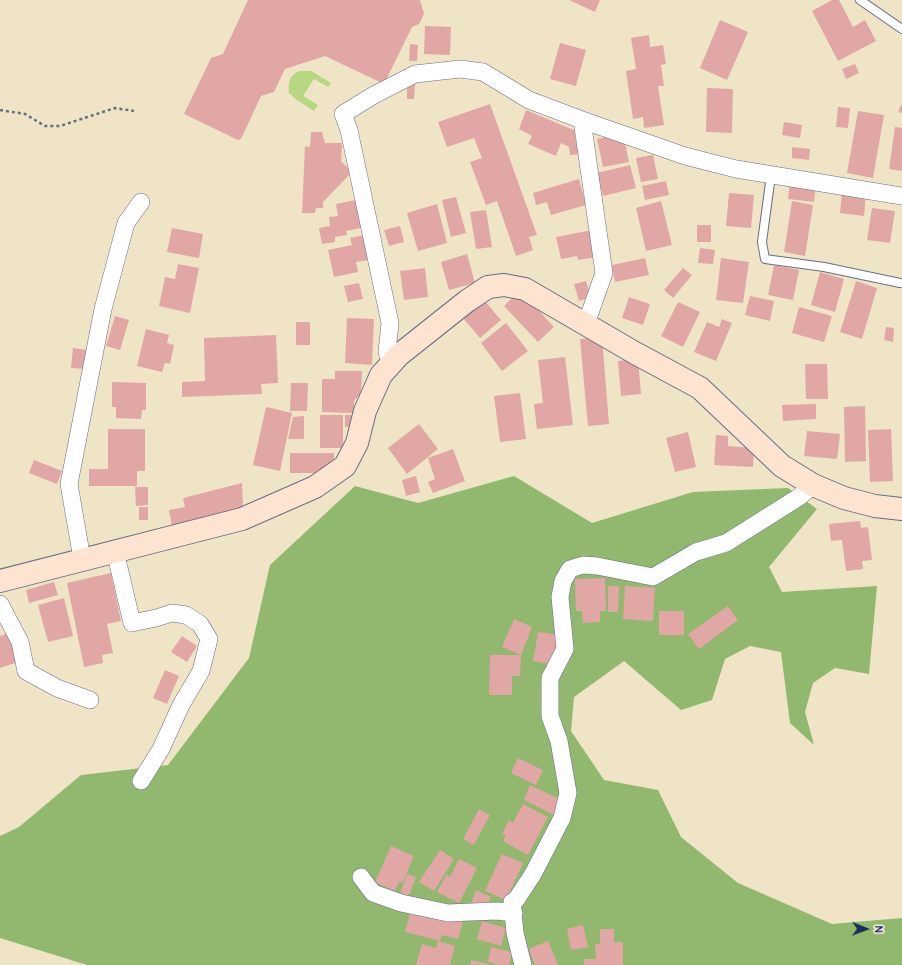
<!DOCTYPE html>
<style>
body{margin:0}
#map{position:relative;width:902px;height:965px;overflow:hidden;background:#f0e4c7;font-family:Pangolin,sans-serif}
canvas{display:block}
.north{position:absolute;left:846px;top:909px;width:40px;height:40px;-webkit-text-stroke:3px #fcf5e5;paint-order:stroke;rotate:91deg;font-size:11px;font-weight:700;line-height:16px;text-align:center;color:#1b2f5e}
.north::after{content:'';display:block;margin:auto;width:14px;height:18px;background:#1b2f5e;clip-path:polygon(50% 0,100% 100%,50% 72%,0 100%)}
</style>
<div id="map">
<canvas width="902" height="965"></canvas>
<div class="north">N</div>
</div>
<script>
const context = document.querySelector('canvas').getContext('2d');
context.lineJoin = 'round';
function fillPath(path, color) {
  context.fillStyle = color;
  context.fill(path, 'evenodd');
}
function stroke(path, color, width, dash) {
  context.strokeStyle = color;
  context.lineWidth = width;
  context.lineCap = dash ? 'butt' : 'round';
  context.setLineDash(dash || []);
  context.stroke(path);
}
const green = new Path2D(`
 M299,71H311L331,83L328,87L314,79L303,96L318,105L314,111L297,100L289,93C288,82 289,76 299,71Z`);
const forest = new Path2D(`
 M514,476L592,523L693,492L788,488L817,509L769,567L782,592L877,586L869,674L835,668L813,683L805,712L814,745L790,723L781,652L750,646L725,659L712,700L681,710L624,661L574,697L571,731L604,780L658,790L681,837L738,883L832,924L902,918V965H87L0,938V836L19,827L81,775L168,765L249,658L270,565L355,486L418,503Z`);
const building = new Path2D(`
 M248,0H420L424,14L419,24L412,27L384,84L325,56L285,69L274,92L261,96L241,139L238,140L184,114L211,58L223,54Z
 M569,0H600L595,12Z
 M832,0H839L853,27L865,20L876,41L838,61L812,11Z
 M720,20L748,32L727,80L700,68Z
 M425,26L451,27L450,55L424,54Z
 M649,35L650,47L663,45L666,64L661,65L664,86H658L664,125L644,128L643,117L633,119L626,71L636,69L631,38Z
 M560,43L586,50L576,86L550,79Z
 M410,44L418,45L417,61H409Z
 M855,64L859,73L846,79L842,69Z
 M407,83H415L414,99H407Z
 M707,88L733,89L732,133L706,132Z
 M902,103V113L898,112Z
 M490,104L537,235L529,237L533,250L516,256L497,201L486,205L470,162L482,158L474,138L447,147L438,122Z
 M838,107L850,108L848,128L836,127Z
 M526,110L576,131L575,140L581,139L582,154L570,155L569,147L561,143L556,156L528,144L532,136L519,129Z
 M858,111L884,115L873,178L847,173Z
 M784,122L802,125L800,138L782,135Z
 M895,127L902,128V171L889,169Z
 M311,132H322L325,143H342L341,161L352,172L323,202V208H316L315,213H302L305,146L310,147Z
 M606,137L625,143L629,162L603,167L597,139Z
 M792,147L810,149L809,160L792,158Z
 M653,155L658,179L641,182L636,158Z
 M630,165L636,188L603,196L597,173Z
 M579,179L586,205L551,215L547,202L536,205L533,193Z
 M666,181L669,195L645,200L642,186Z
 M790,182L816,184L814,202L788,199Z
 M842,191L866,193L864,216L840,213Z
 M729,193L754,195L751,228L726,226Z
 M456,197L466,233L451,237L442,200Z
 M361,199L366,227L346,231L347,235L335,237V242L322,244L319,228L330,226L329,217L338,216L336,204Z
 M661,201L672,245L646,251L636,208Z
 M792,201L813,205L805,256L784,252Z
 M437,204L447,243L418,251L407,213Z
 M872,208L895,211L890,243L867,240Z
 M486,210L492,247L476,249L470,212Z
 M697,225H711V242H697Z
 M400,226L404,242L389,246L384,230Z
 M172,228L203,234L199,258L167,252Z
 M592,230L597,257L578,260L577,256L561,259L556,237Z
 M369,234L374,259L356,262L358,272L334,277L328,250L352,245L350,238Z
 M700,248L715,250L713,264L698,263Z
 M467,254L475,283L449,290L441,262Z
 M645,258L649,275L615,282L612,265Z
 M721,258L749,262L743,303L716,300Z
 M178,264L199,268L190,313L159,306L165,277L175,279Z
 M774,265L799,270L793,300L768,295Z
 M425,268L428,297L404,300L400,271Z
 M683,268L692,275L673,298L664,290Z
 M820,272L844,279L835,312L811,305Z
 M586,281L591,297L579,301L574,284Z
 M856,281L877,288L862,339L840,332Z
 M359,283L363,299L348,302L344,286Z
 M520,290L554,327L538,342L504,306Z
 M750,296L774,301L770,321L745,315Z
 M629,297L650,304L643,325L622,318Z
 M483,299L501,320L480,338L462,317Z
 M678,302L700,312L683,347L661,336Z
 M799,307L832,316L824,342L792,333Z
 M115,316L129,320L120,350L106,346Z
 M347,318L374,319L372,365L345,363Z
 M722,319L732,323L716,361L694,352L707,322L719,327Z
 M296,322H310V345H296Z
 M506,323L528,351L502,371L481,343Z
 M886,327L894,328L893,342L884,340Z
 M146,329L169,335L167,343L174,345L170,364L165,363L162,372L137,366Z
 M276,335L278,383L261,384L262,394L182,397V382L205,381L204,338Z
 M602,337L609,424L588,426L580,339Z
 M73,348L87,350L85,369L71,368Z
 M565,357L573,425L537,429L534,404L543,403L538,360Z
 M638,359L641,394L621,396L618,361Z
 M805,364H827L828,399H806Z
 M335,371H362L361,393L354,401V413L322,412V379H335Z
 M112,382L146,383V410H142L141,419L116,418V407H112Z
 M291,383H308L307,411H290Z
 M520,393L526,439L500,442L494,396Z
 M816,404V419L783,421L782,405Z
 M865,406L866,461L845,462L844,407Z
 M266,407L292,413L280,471L253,465Z
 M320,415H343V448H320Z
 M345,415H359V427H345Z
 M304,416V439H288L293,417Z
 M419,424L438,449L407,474L388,448Z
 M108,429H145V471H137V486H89V469H108Z
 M891,429L893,481L870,482L868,430Z
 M807,431L840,434L837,459L804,456Z
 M688,432L696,467L675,472L666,438Z
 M716,435L728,436V446L754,448L753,467L714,465Z
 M453,449L465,481L433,493L428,482L435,479L428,458Z
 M290,453H334V469L327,473H290Z
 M34,460L62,471L57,484L29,473Z
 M416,476L420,492L406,496L402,480Z
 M242,483L243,508L172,526L169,510L185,507L183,498Z
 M135,487H148V505L136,506Z
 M139,507H148V520H139Z
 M860,521L861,528L868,527L872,560L862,561L863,569L846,571L842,540L831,541L829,524Z
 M111,573L121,621L107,624L113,653L102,655L103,663L84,667L67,583Z
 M605,578L606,611H600V622L583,623L582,611H576L575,579Z
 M54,582L58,595L29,603L26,590Z
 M608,586H619L618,612H608Z
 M625,586L655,588L653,621L623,619Z
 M64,598L73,636L48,642L38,605Z
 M728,606L738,620L699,649L688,634Z
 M659,611H684V635H659Z
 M514,619L532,627L521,655L502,647Z
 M538,632L559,635L554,665L533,661Z
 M9,633L18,662L0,668V636Z
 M182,636L197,646L187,662L171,652Z
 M490,655H521L520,676H512V695H489Z
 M165,670L179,676L167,704L153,698Z
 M518,758L543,770L536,785L511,773Z
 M530,785L563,801L556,816L524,800Z
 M523,804L548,817L528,855L503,841L506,836L502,834L509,820L513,823Z
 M479,809L490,815L474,845L463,839Z
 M391,846L414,856L403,882H399L395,891L375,882Z
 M440,850L454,859L434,891L419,882Z
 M502,854L523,863L506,900L485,891Z
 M459,859L477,868L459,903L437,892L446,875L450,877Z
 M407,874L416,877L407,900L399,897Z
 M476,890L491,897L485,910L471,904Z
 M410,913L445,921V917L463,922L458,939L442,935L440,941L405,932Z
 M482,921L506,928L501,946L477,939Z
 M583,925L588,947L571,950L567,929Z
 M600,929H614V942H623V965H584V959H596L595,944H600Z
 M438,941L455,946L450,965H416L422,944L436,948Z
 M548,941L558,965H535L529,949Z
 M491,947L512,952L509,965H499L488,962Z
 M471,960L489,964V965H470Z`);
const path = new Path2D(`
 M0,110L25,114L45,126H60L115,108L134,111`);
const lane = new Path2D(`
 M860,0L902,29
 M771,175L762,242L765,259L824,267L900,283`);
const street = new Path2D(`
 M586,324L604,273L582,120L685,156L736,169L902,196
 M391,364L387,352L390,323L349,130L343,114L374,95L415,74L460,69L483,72L529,100L582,120
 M115,551L132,623L156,618L172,613L186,615L200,624L209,639L201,671L181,705L161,749L141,781
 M82,559L69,484L103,309L126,223L141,202
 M0,604L20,642L26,671L57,688L90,700
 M361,877L373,893L401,903L448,913L471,912L497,911L514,913
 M523,965L515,933L512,902L516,900L533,874L562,818L568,793L559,741L550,716V678L565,649L560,597L563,581L570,569L583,565L597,566L653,577L696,552L726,543L799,497L813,485`);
const secondary = new Path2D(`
 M0,581L242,519L315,487L345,466L357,443L365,411L381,375L399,355L467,301L488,287L504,285L525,289L635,353L700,388L782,466L813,485L844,498L875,506L902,509`);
fillPath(green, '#b7d880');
fillPath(forest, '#91b86e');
fillPath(building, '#e1a7a5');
stroke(lane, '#666e83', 10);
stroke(street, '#666e83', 18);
stroke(secondary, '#666e83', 24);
stroke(path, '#666e83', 2.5, [3, 3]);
stroke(lane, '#fff', 8);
stroke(street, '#fff', 17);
stroke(secondary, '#fde4d1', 22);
</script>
